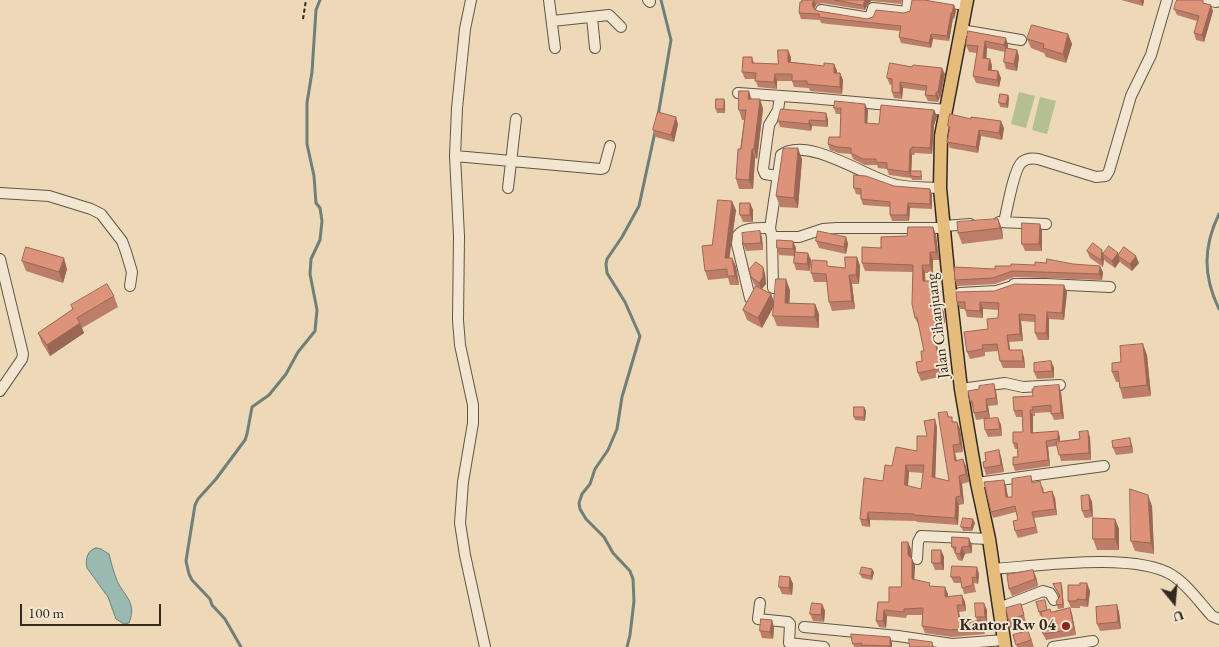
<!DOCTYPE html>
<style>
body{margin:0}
#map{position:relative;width:1219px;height:647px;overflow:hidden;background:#edd8b8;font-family:"EB Garamond",serif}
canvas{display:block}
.north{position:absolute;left:1149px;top:577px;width:50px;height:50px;-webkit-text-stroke:4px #f3e6d1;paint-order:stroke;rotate:163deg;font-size:14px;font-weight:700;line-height:20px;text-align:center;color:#322920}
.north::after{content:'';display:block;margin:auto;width:18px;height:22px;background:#322920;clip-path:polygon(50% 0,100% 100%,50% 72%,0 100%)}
.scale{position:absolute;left:20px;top:604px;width:141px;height:22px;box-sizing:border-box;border:2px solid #322920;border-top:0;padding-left:6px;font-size:15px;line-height:18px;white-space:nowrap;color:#322920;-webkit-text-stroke:4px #f3e6d1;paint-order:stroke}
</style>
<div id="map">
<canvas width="1219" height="647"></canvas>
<div class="north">U</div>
<div class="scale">100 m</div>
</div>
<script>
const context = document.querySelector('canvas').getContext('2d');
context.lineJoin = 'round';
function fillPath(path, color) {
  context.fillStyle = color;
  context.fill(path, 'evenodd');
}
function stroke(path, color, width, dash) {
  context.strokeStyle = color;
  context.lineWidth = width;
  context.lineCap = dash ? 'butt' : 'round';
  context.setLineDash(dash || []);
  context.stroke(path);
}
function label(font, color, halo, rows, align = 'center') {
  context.font = font + ' "EB Garamond",serif';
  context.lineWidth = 4;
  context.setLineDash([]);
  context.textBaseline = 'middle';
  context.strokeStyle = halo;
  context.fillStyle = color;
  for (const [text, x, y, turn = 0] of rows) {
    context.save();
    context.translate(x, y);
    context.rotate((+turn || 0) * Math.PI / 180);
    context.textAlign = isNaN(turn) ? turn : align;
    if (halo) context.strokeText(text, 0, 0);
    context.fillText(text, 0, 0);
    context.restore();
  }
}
const green = new Path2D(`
 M1019,92L1035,96L1026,128L1011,124Z
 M1040,97L1056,101L1047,134L1032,130Z`);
const water = new Path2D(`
 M96,548L101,549L109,554C111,562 113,570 116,578C122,595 138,601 129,623L124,624L116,619L108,597L87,568C85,560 87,550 96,548Z`);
const stream = new Path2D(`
 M658,116L671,40L661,0
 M1219,214C1203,247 1203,276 1219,309
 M241,647L225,619L212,605L210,599L192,580L189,574L186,561L195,505L198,499L216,479L245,440L247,434L252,407L269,395L286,374L298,352L315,331L317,310L310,274L311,259L320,240L322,221L320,208L316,203L314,176L307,144V103L312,72L316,10L320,0
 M627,647L630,635L634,601L633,579L630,571L613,553L604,537L586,519L580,509L579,503L582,494L590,484L595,469L608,450L617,429L622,397L640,336L625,302L607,273L606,264L607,259L622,237L639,206L655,132`);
const path = new Path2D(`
 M303,19L306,0`);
const minor = new Path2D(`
 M471,0L465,29L457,108L455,156L459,236L458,320L460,345L473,405V423L463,482L460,523L465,555L485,647
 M549,0L555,48
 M648,0L650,2
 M930,0L966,5
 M1207,0L1216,2
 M821,10L870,18L873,8L907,12L908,0
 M592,17L595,48
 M552,21L609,15L621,27
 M967,31L1021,40
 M738,93L810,98L946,110
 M455,156L601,169L604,168L610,146
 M777,176L765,174L763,169L769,125L778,110L780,96
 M508,188L516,119
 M940,188C926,187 911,188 897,185C868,179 809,135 781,155L770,228L772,237H799L823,229L837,228H944
 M0,193L49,196L91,209L101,214L122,241L126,252L132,272L130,286
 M999,222L1046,224
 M1004,222C1007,210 1014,168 1022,162C1027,158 1032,158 1038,159L1096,177L1106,176L1109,171L1131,96L1151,55L1167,0
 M944,226L970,224
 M772,237L773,288
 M0,259L23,354L22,359L0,391
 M960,293L996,291L1013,286L1014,284H1046L1110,287
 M750,298L737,244L738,235C745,227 759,228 770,228
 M961,389L1005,383L1023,387L1060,385
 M977,483L1104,466
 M917,559L918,542L921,536L989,539
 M994,569C1038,566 1135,552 1172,575C1187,584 1200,603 1212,616L1219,619
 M760,603L758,619L788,622L790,624L789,643L824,647
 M999,608L1043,591L1050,593L1054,600
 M804,627L898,636L952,644L1004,640
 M1053,647L1093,641`);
const major = new Path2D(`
 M967,0L941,136L940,188L950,293L961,389L977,483L989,539L1005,647`);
const wall = new Path2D(`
 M802,0H902L901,4L871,1L868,4L865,10L822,3L816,5L814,9L818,11L867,19L954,5L956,11L954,19L953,18L949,41L933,39L931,48L901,43L899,37L900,31L828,24L821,23L820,20L801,19L799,13Z
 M1121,0H1144L1143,6Z
 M1205,3L1213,11L1204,42L1196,40L1194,33L1197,21L1177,15L1174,9Z
 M968,31L1008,45V49L1017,50L1019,57L1017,71L1006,69L1004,62L1005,52L987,48L986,59H990L992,66V70L998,71L1001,78L999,87L976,83L973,76L977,53L969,52L966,45Z
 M1068,34L1072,44L1066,63L1046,57L1044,53L1031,48L1027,39Z
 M752,57L754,63L778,64L791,57V62L824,66L834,64L837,71V73H840L843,80L842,94L810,91L809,88L794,87L792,81H777V89L758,87L755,79H745L742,72Z
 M945,74L940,99L939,98L938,102L928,101L925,95L926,91L903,88L902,99L894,98L892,92V85H890L887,78Z
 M1008,95L1009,98L1008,108L1000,107L999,103Z
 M724,99L725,103V113H717L716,109Z
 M752,99H760L763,109L757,159L755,158L753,189H739L736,179L744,120H742L739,110Z
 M834,108L868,110L867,124H879L934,110L937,116L934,125L932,154L915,153L914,155H912L911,174L922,175V180H912L911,177V178L889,175L887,169L878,168L877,165H865L853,159L851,154L839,153L830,150L828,144L840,137L841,114H836Z
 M828,119V127L812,126L811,131L780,127L778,121Z
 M678,124L674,142L656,137L653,130Z
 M948,126L1004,128L1002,140L981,136L978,153L950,148L947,142L949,130Z
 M802,159L798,208L780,207L776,196Z
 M894,186L930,189L932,195V209L910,208L909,221H892L890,215V207L863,205L861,199V195L856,194L854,188Z
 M750,203L753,210V222H743L740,215Z
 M736,210L729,258H732L736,267L739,285H730L728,278L708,280L705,271L712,245Z
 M998,219L1002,229L1003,239L962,244L958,233Z
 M1040,224L1042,231V251H1025L1022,244Z
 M933,227L936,235L939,260H933V273H925V281L937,289V293H938L941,301V306L944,314L945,323L936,325L938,336L935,337L944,376L921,381L918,373L922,361L924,351L919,326L915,318L913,272L865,271L862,263L881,248L907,236Z
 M760,231L762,238L763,250L746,251L743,244Z
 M846,237L848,244L846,254L819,248L816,241Z
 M777,248H796L795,252L811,260L810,271L796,270L794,263V256L779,255Z
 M1087,251L1103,253H1118L1119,255L1139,263L1132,271L1121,263L1120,261L1115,268L1105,261L1104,259L1103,267L1090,258Z
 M857,257L860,266L859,284H852L855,309L832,311L829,302L827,282H814L811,273L829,267L845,268Z
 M22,261L67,269L63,283L26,271Z
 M763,267L765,274L766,284L762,289L771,294L774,302L790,290L789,303L815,304L819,314V328L777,326L773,316L774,306L762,328L747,320L743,310L756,286L754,284L751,277Z
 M995,269L1103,272L1102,280L1014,277L995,284L957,286L955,280Z
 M1067,292L1064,320L1049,319V340H1038L1035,333V322L1021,321L1023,341L1009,342L1010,350L1024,357L1025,368H1003L1000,361L998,351L985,352V356L970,359L967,352L998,318V310L983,309V318L967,317L965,309H960L957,302Z
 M114,296L118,307L82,328L84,333L50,356L42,343L38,333L73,310L71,305Z
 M1147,355L1151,396L1123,399L1120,388L1119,382H1116L1112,372L1121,362Z
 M1051,361L1054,368V378L1037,379L1034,372Z
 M994,384L996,391L998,405L988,406L990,418L976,420L974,413L973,408L970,401L979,389Z
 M1059,385L1061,392L1064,419L1054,420L1051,412L1035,413V416H1033V433L1060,437V441L1080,439L1088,431L1090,438L1091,460L1061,461L1057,446L1048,447L1050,466L1015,471L1013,465L1018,457L1017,449H1015L1013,443L1023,432L1022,417H1016L1014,411L1033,396Z
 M864,407L866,411L865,421L855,420L854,417Z
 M947,412L949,417L954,422H957L960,429L963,452L955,453L957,461L966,466L969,482L962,484L964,504L959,505L958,525L917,522L916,521L870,520V527L862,526L860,519L892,466L917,451L927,436L937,427L935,478L949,481ZM909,472L923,473L921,489L908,486Z
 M998,418L1001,425L1002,436L988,437L985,430Z
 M1132,445L1133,453L1116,455L1113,448Z
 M999,450L1001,457L1004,472L986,475L984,468L986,461Z
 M1034,482L1043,487L1044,493L1052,491L1055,498L1057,515L1034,518L1038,533L1018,538L1015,531L1018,520L1016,512L993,518L991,512L1006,486L1008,497H1012Z
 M1089,495L1092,502L1093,517L1085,518L1082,511Z
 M1152,506L1154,554L1135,551L1131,541Z
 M1115,519L1119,529V550H1097L1093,539Z
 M975,523L972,531H963L961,527Z
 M972,545V553L965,554L962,561L958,560L952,547Z
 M911,549V557L915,565L914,579L948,594V596L965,602L966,611L959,612L961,624L977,621L976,617L987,610V624H982L985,634L952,637L925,633L922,626L923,615H907L906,618L887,616L886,628L879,627L876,621L889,602L901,587Z
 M941,550L944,557V570H935L932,563Z
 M1033,570L1036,577L1038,586L1012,596L1009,589Z
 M874,572L872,580L862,578L860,574Z
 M979,574L978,584L974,583L976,592L964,594L961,583H954L951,577Z
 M790,577L793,584L792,595L782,594L779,587Z
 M1061,583L1062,586L1064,608L1058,609L1057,605L1059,596L1053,584Z
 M1090,591L1088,607L1080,606V608H1071L1068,601Z
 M1045,600L1047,610L1051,612L1070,608L1072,614L1076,635L1046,640L1043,634L1044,624L1042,615L1040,616L1039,612Z
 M822,604L825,611L824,622L813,621L810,614Z
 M1021,604L1026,622L1010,628L1008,620Z
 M1117,605L1119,612L1121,629L1100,631L1097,624Z
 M772,620L774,628L773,639L762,638L760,631Z
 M851,634L892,642V647H854Z
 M1013,635L1031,638L1034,647H1017Z`);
const shadedWall = new Path2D(`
 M814,0L816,5L814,9L812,4Z
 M865,0H871V1L868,4L865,10L863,5Z
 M1140,0H1144L1143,6Z
 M954,5L956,11L954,19L952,13Z
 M1211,5L1213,11L1204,42L1202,35Z
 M951,13L953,18L949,41L947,36Z
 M931,34L933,39L931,48L929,43Z
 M1068,34L1072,44L1066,63L1063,54Z
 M1006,38L1008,45L1007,52L1004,45Z
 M985,41L987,48L986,65L983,58Z
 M788,50L791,57L790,69L788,62Z
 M1017,50L1019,57L1017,71L1014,64Z
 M990,59L992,66L990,77L988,70Z
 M834,64L837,71L836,80L834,73Z
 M942,68L945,74L940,99L938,92Z
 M998,71L1001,78L999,87L997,80Z
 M840,73L843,80L842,94L840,87Z
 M775,74L777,81V89L774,82Z
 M900,82L903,88L902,99L900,93Z
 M749,91L752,101L748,99Z
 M936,92L939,98L938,102L936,96Z
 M1008,95L1009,98L1008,108L1006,104Z
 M724,99L725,103V113L724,109Z
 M760,99L763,109L757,159L754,149Z
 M865,104L868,110L867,129L865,123Z
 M934,110L937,116L934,125L932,154L930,148L932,119Z
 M826,113L828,119V127L826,121Z
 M676,117L678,124L674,142L671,135Z
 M809,120L812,126L811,131L809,124Z
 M1001,121L1004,128L1002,140L999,133Z
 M979,130L981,136L978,153L976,147Z
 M798,148L802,159L798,208L794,198Z
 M752,149L755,158L753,189L749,180Z
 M910,149L912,155L911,178L909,172Z
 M930,189L932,195V209L930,204Z
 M732,201L736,210L728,268L725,258Z
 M750,203L753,210V222L750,215Z
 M908,203L910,208L909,221L907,215Z
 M998,219L1002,229L1003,239L1000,228Z
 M1040,224L1042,231V251L1039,244Z
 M933,227L936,235L939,260L936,252Z
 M760,231L762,238L763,250L761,243Z
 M846,237L848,244L846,254L844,247Z
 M793,241L796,248L795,256L793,249Z
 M1102,250L1104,259L1103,267L1101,260Z
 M930,252L933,260V273L930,265Z
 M808,253L811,260L810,271L807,264Z
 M1118,253L1120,257L1118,256L1120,261L1115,268L1112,261Z
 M1136,256L1139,263L1132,271L1130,264Z
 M857,257L860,266L859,284L856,275Z
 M64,258L67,269L63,283L59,272Z
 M732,258L736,267L739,285L735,276Z
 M922,265L925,273L926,289L923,281Z
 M1100,266L1103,272L1102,280L1099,274Z
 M763,267L765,274L766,284L761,290L759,283Z
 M849,275L852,284L855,309L852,301Z
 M786,279L790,290L789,313L785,303Z
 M934,281L937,289V301L935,293Z
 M1064,285L1067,292L1064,320L1062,313Z
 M938,293L941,301V306L944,312L945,323L939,305Z
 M771,294L775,304L762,328L758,318Z
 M980,302L983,309V318L980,311Z
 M815,304L819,314V328L815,317Z
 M1047,312L1049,319V340L1046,333Z
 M1019,314L1021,321L1023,341L1020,334Z
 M80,323L84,333L50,356L47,345Z
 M932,329L935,337L944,376L941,368Z
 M1007,335L1009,342L1011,357L1009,350Z
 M1143,344L1147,355L1151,396L1147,385Z
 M1022,350L1024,357L1025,368L1023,361Z
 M1051,361L1054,368V378L1052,371Z
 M994,384L996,391L998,405L996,398Z
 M1059,385L1061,392L1064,419L1061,413Z
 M986,399L988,406L990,418L987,411Z
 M864,407L866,411L865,421L864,417Z
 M1030,410L1033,416V439L1031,433Z
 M998,418L1001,425L1002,436L1000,429Z
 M935,419L937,427L935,485L932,477Z
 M957,422L960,429L963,452L960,444Z
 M1058,431L1060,437V445L1058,439Z
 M1088,431L1090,438L1091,460L1089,453Z
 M1130,438L1132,445L1133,453L1131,446Z
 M1046,441L1048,447L1050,466L1048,460Z
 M953,445L955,453L958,468L955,461Z
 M999,450L1001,457L1004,472L1001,465Z
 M963,459L966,466L969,482L966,474Z
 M906,465L909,472L907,493L905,485Z
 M959,476L962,484L964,504L961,496Z
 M1004,480L1006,486L1009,504L1006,497Z
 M1052,491L1055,498L1057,515L1055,509Z
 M1089,495L1092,502L1093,517L1090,510Z
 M1148,495L1152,506L1154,554L1151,543Z
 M956,497L959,505L958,525L955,518Z
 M868,512L870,520V527L867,520Z
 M973,519L975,523L972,531L971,528Z
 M1115,519L1119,529V550L1115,539Z
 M969,538L972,545V553L969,546Z
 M908,542L911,549V562L908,555Z
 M962,547L965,554L962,561L960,554Z
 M941,550L944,557V570L941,563Z
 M912,559L915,565L914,585L912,579Z
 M977,567L979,574L978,584L976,578Z
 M872,569L874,572L872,580L871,576Z
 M1033,570L1036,577L1038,586L1035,579Z
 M790,577L793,584L792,595L789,588Z
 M1061,583L1062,586L1064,608L1063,604Z
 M1087,583L1090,591L1088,607L1086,600Z
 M945,587L948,594L947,603L945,597Z
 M962,595L965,602L966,611L963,605Z
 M984,603L987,610V624L985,617Z
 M822,604L825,611L824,622L821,615Z
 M957,605L959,612L962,631L960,624Z
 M1117,605L1119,612L1121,629L1118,622Z
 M1070,608L1072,614L1076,635L1074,629Z
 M884,610L887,616L886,628L883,621Z
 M772,620L774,628L773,639L770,632Z
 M890,637L892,642V647H890Z`);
const building = new Path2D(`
 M802,0H814L812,4L814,9L818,11L867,19L873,17L876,10L904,13L910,11L912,0H924L954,5L952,13H951L947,36L931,34L929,43L899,37L901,26L826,18L819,17V14L799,13L800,2H802Z
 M835,0H865L863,5Z
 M1177,0H1203V3L1211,5L1202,35L1194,33L1199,16L1174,9Z
 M1032,25L1068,34L1063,54L1043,48L1044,44L1027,39Z
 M968,31L1006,38L1004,45L985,41L983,58L990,59L988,70L998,71L997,80L973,76L978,46L966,45Z
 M1006,48L1017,50L1014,64L1004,62Z
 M778,50H788V62L824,66V63L834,64V73H840V87L807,84V81H792V74H775L774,82L755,81L756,73L742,72L743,57H752V63L778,64Z
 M890,63L912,67L913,65L942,68L938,92H936V96L925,95L927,86L900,82V93L892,92V79L887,78Z
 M739,91H749L748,99H760L754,149H752L749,180L736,179L738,149H741L746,110H739Z
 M1000,94L1008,95L1006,104L999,103Z
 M716,99H724V109H716Z
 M835,101L865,104V123L879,124L881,105L934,110L932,119L930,148L912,147V149H910L909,172L887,169V163L876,162V159H863L851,153V148L837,147L828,144L829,137H840L841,108H834Z
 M781,109L826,113V121L809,120V124L778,121Z
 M658,112L676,117L671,135L653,130Z
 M950,114L971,119V117L1001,121L999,133L979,130L976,147L947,142L950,127L948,126Z
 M788,148H798L794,198L776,196L783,149Z
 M911,171H921V177L911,176Z
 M854,175L866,176L894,186L930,189V204L908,203L907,215H890V202L861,199V189L854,188Z
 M718,200L732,201L725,258H732L735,276H727V269L705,271L702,246L712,245Z
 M740,203H750V215H740Z
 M998,219L1000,228L958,233L957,222Z
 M1022,223L1040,224L1039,244H1022Z
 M908,227H933L936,252H930V265H922L923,281H934L935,293H938L939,305L941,304L942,315L933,317L936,328L932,329L941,368L918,373L916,362L922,361L921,351H924L917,317L915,318L912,304L913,265L862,263V247L881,248V237L907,236Z
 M760,231L761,243L743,244L742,233Z
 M818,231L846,237L844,247L816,241Z
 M777,240L793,241V249L777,248Z
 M1093,243L1102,250L1101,260L1087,251Z
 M1109,246L1118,253L1112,261L1103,254Z
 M26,247L64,258L59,272L22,261Z
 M1124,247L1136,256L1130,264L1118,256Z
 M795,252L808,253L807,264L794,263Z
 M845,257H857L856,275H849L852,301L829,302L826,274L811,273L812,260L827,261V266L845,268Z
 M1047,259L1073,264L1100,266L1099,274L1012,271L993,278L955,280L954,267L995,269V266H1011V264L1035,265V262L1046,263Z
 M756,262L763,267V277L759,283L751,277L749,270Z
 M776,279H786L785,303L815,304V317L773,316Z
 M107,284L114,296L77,318L80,323L47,345L38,333L73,309L71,305Z
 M1015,284L1064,285L1062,313L1047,312L1046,333H1035V315L1019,314L1020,334L1007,335L1009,350H1022L1023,361H1000L997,344L982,345L983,349L967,352L964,332L988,329L987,319L998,318L999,303L980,302V311L965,310V302H957L956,292L994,291Z
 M756,286L771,294L758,318L743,310Z
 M1143,344L1147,385L1120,388L1118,371L1112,372V363L1121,362L1120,346Z
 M1051,361L1052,371L1034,372V363Z
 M994,384L996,398L986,399L987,411L974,413L972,401H970L968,391L979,389V386Z
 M1059,385L1061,413L1051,414V405L1032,407L1033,410H1030L1031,433L1058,431V439L1046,441L1048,460L1013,465V457H1018L1017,443H1013V432H1023L1022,410L1014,411L1013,397L1033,396L1032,389H1034V387Z
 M854,407H864V417H854Z
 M947,412L948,417H952V422H957L960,444L953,445L955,461L963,459L966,474L959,476L961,496L956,497L955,518L914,515V514L868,512L867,520L860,519L864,478L883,481L885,465L892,466L896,447L917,451V436H927L924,421L935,419L932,477L949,481L938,413ZM906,465H924L921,489L905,485Z
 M998,418L1000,429L985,430L984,419Z
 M1088,431L1089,453L1059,455L1056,442L1080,439L1079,432Z
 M1130,438L1131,446L1113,448L1112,441Z
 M999,450L1001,465L984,468L983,462L986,461L985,453Z
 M1031,476L1032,483L1040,481L1043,493L1052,491L1055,509L1032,512L1036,527L1015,531L1013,521L1018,520L1015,506L991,512L984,482L1004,480L1006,497H1012V479Z
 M1130,489L1148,495L1151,543L1131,541Z
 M1089,495L1090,510L1082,511L1081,496Z
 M963,518L973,519L971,528L961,527Z
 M1093,518L1115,519V539H1093Z
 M952,537L969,538V546L962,547L960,554L955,553L956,547H952Z
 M902,542H908V555L912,559V579L930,583L929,586L945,587V597L962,595L963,605H957L960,624L981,620L983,627L950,630L922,626L923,608L904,609V612L884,610L883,621H876L878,602H889V587H901Z
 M932,550H941V563H932Z
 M952,566L977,567L976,578L972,577L973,585L962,588L960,577H951Z
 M862,567L872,569L871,576L860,574Z
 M1033,570L1035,579L1009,589L1007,575Z
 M780,576L790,577L789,588L779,587Z
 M1061,583L1063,604L1057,605L1056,602L1060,596L1053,584Z
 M1080,583H1087L1086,600L1077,599V601H1068V585H1080Z
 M1045,600L1047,610L1039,612L1036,602Z
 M812,603L822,604L821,615L810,614Z
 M975,603H984L985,617H976Z
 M1021,604L1024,615L1008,620L1006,608Z
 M1117,605L1118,622L1097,624L1096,607Z
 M1070,608L1074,629L1043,634L1041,624H1044L1041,612L1050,609L1051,612Z
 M761,619L772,620L770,632L760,631Z
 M1028,631L1031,640L1016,645L1013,635Z
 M851,634L890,637V646L861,645L862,643L853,644Z
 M909,639L932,642L933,647H910Z`);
const markers = [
 [1066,626,5,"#8f2418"]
];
const streetNames = [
 ["Jalan Cihanjuang",938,326,-97]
];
const poiNames = [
 ["Kantor Rw 04",1056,626]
];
fillPath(green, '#b5bf90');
fillPath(water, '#99b9b1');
stroke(water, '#707f77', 1);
stroke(stream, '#707f77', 3);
stroke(minor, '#615546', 12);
stroke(major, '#322920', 15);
stroke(path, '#322920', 2, [4, 2.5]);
stroke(minor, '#f3e6d1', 10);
stroke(major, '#e6bc7c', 12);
fillPath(wall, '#bd7e69');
fillPath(shadedWall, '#9a6755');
fillPath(building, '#dc937a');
stroke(building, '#9a6755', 1);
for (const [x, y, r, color] of markers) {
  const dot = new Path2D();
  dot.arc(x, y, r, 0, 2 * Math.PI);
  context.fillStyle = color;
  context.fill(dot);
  stroke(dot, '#f3e6d1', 2);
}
label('16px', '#322920', '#f3e6d1', streetNames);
label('bold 16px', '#322920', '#f3e6d1', poiNames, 'right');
</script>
